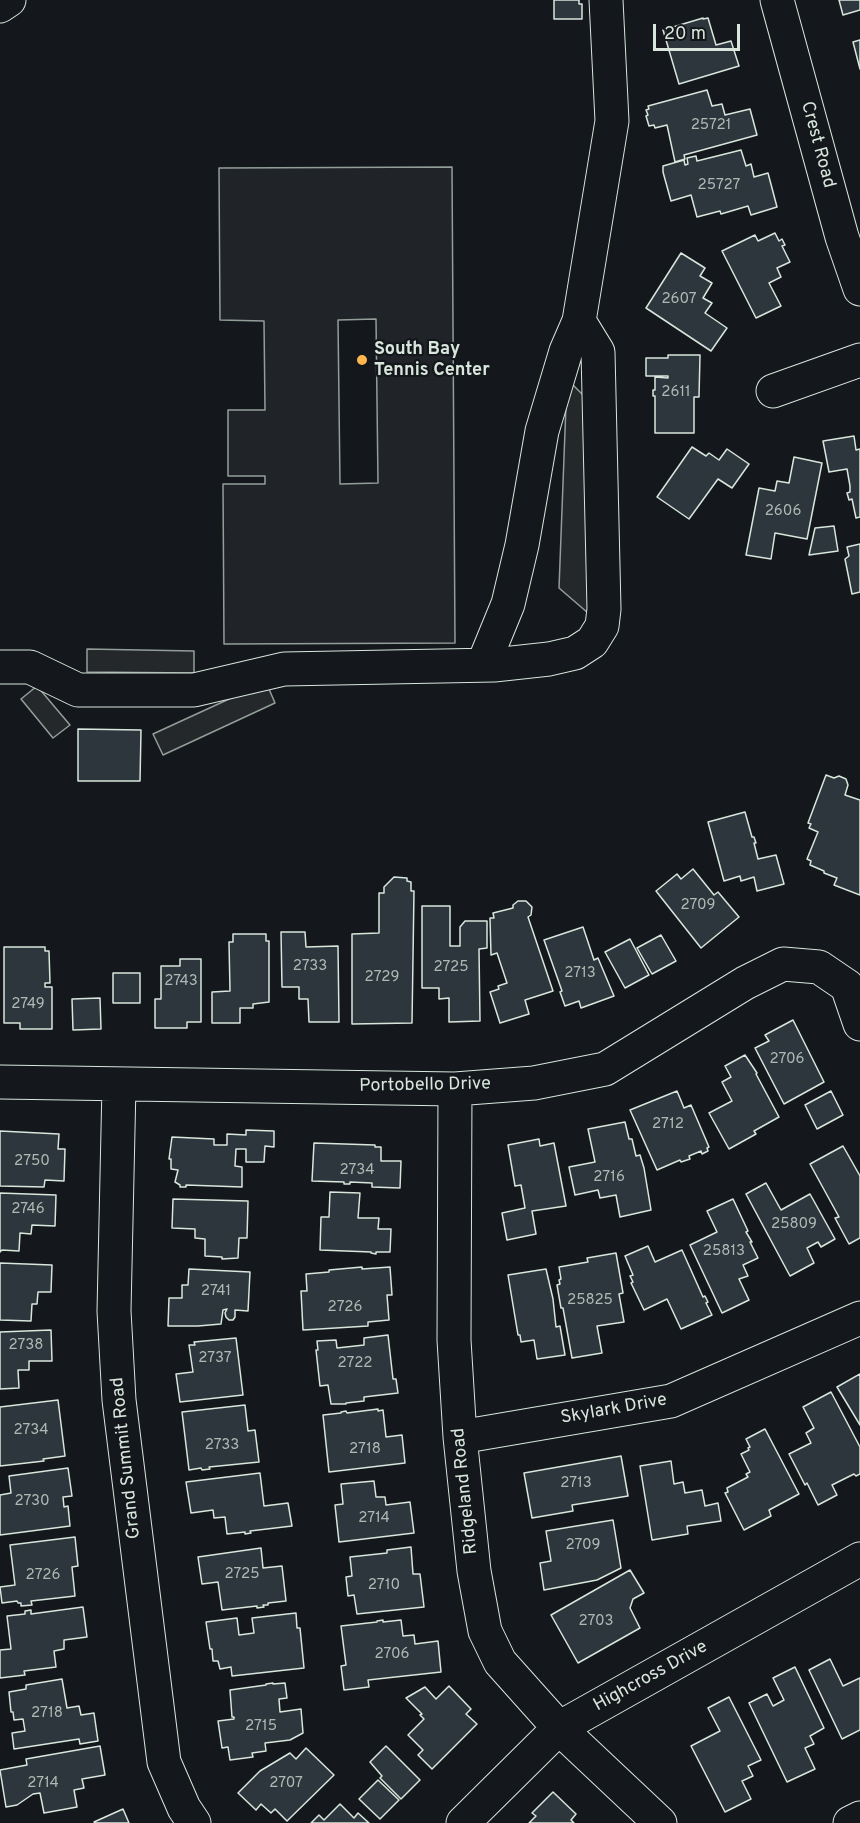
<!DOCTYPE html>
<style>
body{margin:0}
#map{position:relative;width:860px;height:1823px;overflow:hidden;background:#14181c;font-family:Overpass,sans-serif}
canvas{display:block}
.scale{position:absolute;left:653px;top:24px;width:87px;height:27px;box-sizing:border-box;border:3px solid #d8e6dc;border-top:0;padding-left:8px;font-size:18px;line-height:21px;white-space:nowrap;color:#d8e6dc;-webkit-text-stroke:4px #14181c;paint-order:stroke}
</style>
<div id="map">
<canvas width="860" height="1823"></canvas>
<div class="scale">20 m</div>
</div>
<script>
const context = document.querySelector('canvas').getContext('2d');
context.lineJoin = 'round';
function fillPath(path, color) {
  context.fillStyle = color;
  context.fill(path, 'evenodd');
}
function stroke(path, color, width, dash) {
  context.strokeStyle = color;
  context.lineWidth = width;
  context.lineCap = dash ? 'butt' : 'round';
  context.setLineDash(dash || []);
  context.stroke(path);
}
function label(font, color, halo, rows, align = 'center') {
  context.font = font + ' Overpass,sans-serif';
  context.lineWidth = 4.5;
  context.setLineDash([]);
  context.textBaseline = 'middle';
  context.strokeStyle = halo;
  context.fillStyle = color;
  for (const [text, x, y, turn = 0] of rows) {
    context.save();
    context.translate(x, y);
    context.rotate((+turn || 0) * Math.PI / 180);
    context.textAlign = isNaN(turn) ? turn : align;
    if (halo) context.strokeText(text, 0, 0);
    context.fillText(text, 0, 0);
    context.restore();
  }
}
const green = new Path2D(`
 M452,167L455,643L224,644L223,484H265V476H228V410H265L264,321L220,320L219,168ZM376,319L378,483L340,484L338,320Z`);
const parking = new Path2D(`
 M567,379L589,401L588,613L559,588Z
 M87,649L194,651V673L87,672Z
 M266,682L275,703L163,755L153,734Z
 M37,686L70,725L53,738L21,699Z`);
const building = new Path2D(`
 M554,0H579V4H582V19H554Z
 M839,0H860V10L843,15Z
 M703,18V19L708,18L716,45L731,41L739,66L679,84L663,30Z
 M860,40V69L853,42Z
 M707,90L712,106L722,104L725,115L750,109L757,135L684,155L685,159L675,162L667,125L655,128L654,125L649,126L646,116L648,115L646,110L649,109L648,106Z
 M741,150L746,166L751,164L754,177L768,173L777,207L751,215L748,206L721,214L720,211L697,217L691,195L671,201L663,172V166L684,160L685,165L688,164L687,158L696,156L697,161Z
 M775,233L779,241L782,239L785,245L782,246L790,262L777,268L781,277L769,283L781,306L756,318L722,251L755,235L758,241Z
 M681,253L705,268L700,276L712,283L703,298L712,303L705,313L727,328L711,351L646,308Z
 M668,355H700L699,397H694V433H655V396H653V390H655V377L668,378V376H646V358H668Z
 M854,436L856,450L860,449V517L856,518L852,499L849,500L847,493L850,492V486L847,469L829,472L823,441Z
 M692,447L706,456L709,453L719,460L727,449L749,464L732,488L718,479L689,519L657,497Z
 M794,457L822,463L807,539L775,533L771,559L746,555L759,488L775,491L777,481L789,483Z
 M834,526L838,551L809,555L815,528Z
 M860,544V592L852,594L845,559L849,556L847,547Z
 M78,729L141,730L140,781H78Z
 M826,775L834,778L839,776L846,779L848,785L845,795L860,800V895L834,885L837,878L824,873V871L810,865L811,861L807,859L818,832L809,828L811,824L808,823Z
 M745,812L752,837H754L756,843H754L758,859L776,855L784,884L757,891L754,877L741,881L740,876L724,881L708,822Z
 M693,869L714,895L718,892L739,917L701,948L656,891L677,874L681,879Z
 M394,877L407,878V881L411,882V891H414L412,1023L352,1024V934L379,933V893H384V887Z
 M518,901H526L532,907L531,915L528,917L553,991L525,1000L529,1014L500,1023L490,992L499,989L498,986L507,983L497,953L491,955L490,918H494L493,913L513,908V905Z
 M422,906H450V946H460V927L465,921H487V948L479,949L480,1021L449,1022V998L439,999V988H422Z
 M583,927L594,960L598,958L614,996L581,1008L579,1001L565,1006L560,992L562,991L544,940Z
 M281,932H305L306,947L338,946L339,1022H309L308,999H299V987H282Z
 M233,934H266V941H269V1002L253,1004V1008H240V1023H212V992L230,991L229,942H233Z
 M661,935L676,961L652,974L637,948Z
 M630,939L649,975L625,988L605,952Z
 M4,947H45V951H49L50,983H45V987H52V1029H20V1023H4Z
 M180,959H201V1022H187V1028H155V999H161V966H180Z
 M113,973H140V1003H113Z
 M100,998L101,1029L73,1030L72,999Z
 M793,1020L824,1082L784,1104L755,1048L769,1041L765,1035Z
 M745,1055L757,1073L756,1074L779,1117L754,1131L756,1134L729,1149L709,1113L732,1101L722,1082L731,1077L725,1066Z
 M677,1091L684,1108L691,1105L709,1147L707,1148L708,1151L702,1154L701,1151L689,1156L690,1159L681,1162L680,1160L657,1170L630,1110Z
 M831,1091L843,1115L817,1129L805,1105Z
 M625,1122L629,1139H632L636,1156L640,1155L644,1168L651,1210L620,1217L616,1195L600,1198L598,1190L575,1195L569,1167L595,1162L588,1129Z
 M246,1130L274,1131V1147L265,1146L264,1162H246V1149H236L235,1166L242,1167V1187L186,1185V1187H180V1185L175,1182L178,1170L171,1169V1159H169L172,1137L214,1139V1145H227V1134L246,1135Z
 M0,1131L59,1134L58,1149H65L64,1181L45,1180L44,1187L0,1186Z
 M539,1139L540,1146L554,1143L566,1206L532,1211L536,1234L507,1240L502,1213L525,1208L521,1185L515,1186L508,1145Z
 M314,1143L375,1145V1147H381V1161H401L400,1188L372,1187V1183L350,1182V1184H344V1182L312,1181Z
 M843,1146L860,1176V1238L849,1244L835,1218L839,1217L810,1164Z
 M766,1183L781,1210L810,1194L835,1239L821,1247L818,1242L807,1248L814,1263L790,1276L746,1194Z
 M330,1192L360,1193L358,1218H379L378,1229H391L390,1252H376V1254L371,1253V1252L320,1250L321,1217H329Z
 M0,1193L56,1195L55,1226L32,1225L31,1234L20,1233L19,1251L2,1250L0,1252Z
 M173,1199L248,1201L247,1238H239L238,1258L222,1259V1257L205,1256V1239L195,1238V1229L172,1228Z
 M733,1199L748,1231L746,1232L752,1242H750L758,1258L743,1265L748,1276L739,1279L749,1300L722,1313L690,1245L717,1232L707,1211Z
 M648,1246L655,1262L682,1250L703,1297L705,1296L708,1302L706,1303L712,1315L681,1329L667,1299L644,1310L631,1283L633,1282L630,1276L633,1275L625,1256Z
 M616,1253L623,1293L619,1294L624,1322L597,1326L602,1353L572,1358L563,1308H561L557,1285L560,1284L559,1280L561,1279L559,1267L588,1262L587,1258Z
 M0,1263L52,1265L51,1292H38L37,1304H32L31,1321L0,1320Z
 M362,1267V1269L390,1267L392,1295H387L389,1320L368,1322V1326L303,1330L301,1291H307L306,1274L329,1272V1270Z
 M189,1269L250,1272L248,1311L235,1310V1317L233,1320H229L226,1317L225,1313L227,1309L223,1310L221,1324L198,1326H168L169,1298H182V1285H188Z
 M546,1269L553,1299L556,1327L560,1326L565,1355L537,1359L534,1340L521,1342L520,1335H518L508,1275Z
 M51,1330L52,1361H29V1370H18L19,1388L0,1389V1332Z
 M388,1335L393,1379H396L398,1393L364,1397V1401L346,1403V1404H331L328,1385L320,1386L316,1350H318L317,1341L336,1340L337,1348L364,1345V1338Z
 M236,1338L243,1395L180,1402L176,1374L193,1372L189,1345H195L194,1342Z
 M860,1374V1425L837,1387Z
 M831,1392L860,1447V1474L856,1476L854,1474L832,1485L837,1495L818,1505L807,1483L805,1485L789,1454L811,1443L806,1433L814,1428L803,1407Z
 M58,1400L65,1456L43,1459L44,1461L0,1466V1407Z
 M245,1405L248,1431L255,1430L259,1462L209,1467L210,1469L202,1470L201,1468L189,1470L182,1412Z
 M378,1409V1411L383,1410L386,1437L402,1435L405,1463L329,1472L323,1415L341,1413V1412L346,1411L347,1413Z
 M765,1429L799,1494L769,1510L771,1516L744,1530L725,1493L728,1492L727,1488L748,1477L746,1474L750,1472L741,1454L749,1450L748,1448L750,1447L746,1439Z
 M621,1456L628,1496L572,1505L573,1511L532,1518L524,1473Z
 M671,1461L674,1484L683,1482L685,1493L702,1490L705,1506L718,1503L721,1521L687,1526L688,1534L652,1540L640,1466Z
 M68,1468L72,1496L63,1497L64,1507L68,1506L70,1526L0,1535V1495L11,1493L9,1476Z
 M260,1473L264,1506L288,1503L292,1526L250,1531L251,1533L245,1534V1532L227,1534L225,1517L214,1518L213,1510L191,1513L186,1482Z
 M374,1481L376,1497H385L386,1505L410,1502L414,1533L339,1542L335,1505L343,1504L341,1484Z
 M613,1520L621,1568L597,1580L544,1590L540,1563L551,1561L546,1531Z
 M75,1537L78,1566L72,1567L75,1596L31,1601L32,1605L21,1606V1603H18L17,1601L2,1603L0,1587L15,1585L10,1545Z
 M411,1547L413,1574H420L424,1607L357,1614L354,1595L348,1596L346,1577L352,1576L350,1557L387,1553V1550Z
 M261,1548L263,1568L282,1566L286,1601L268,1603V1605H263L264,1607L257,1608V1606L222,1610L218,1582L202,1584L198,1557Z
 M630,1570L644,1593L633,1599L630,1608L640,1628L578,1663L551,1615Z
 M83,1607L87,1637L64,1640V1649L54,1651L56,1667L24,1671L25,1675L0,1678V1650L11,1649L7,1616L25,1614V1611L31,1610V1614Z
 M296,1613L297,1628H300L304,1668L232,1676L231,1667L220,1669L218,1661H213L212,1649H210L206,1622L237,1618L239,1635L254,1633L252,1618Z
 M383,1620V1622L401,1620L403,1636L414,1635L415,1644L438,1641L441,1672L368,1680L369,1687L344,1690L341,1666L346,1665L341,1626L377,1622V1621Z
 M830,1659L843,1686L860,1678V1730L842,1739L809,1670Z
 M795,1667L824,1728L810,1736L814,1744L805,1748L815,1769L787,1782L749,1703L767,1694L773,1706L784,1700L773,1678Z
 M62,1679L67,1708L79,1706L81,1715L94,1713L98,1741L80,1744L79,1739L14,1749L12,1733L25,1731L23,1719L14,1720L13,1712H11L9,1692L26,1689V1685Z
 M273,1683V1684L285,1683L287,1698L279,1699L280,1712L301,1709L303,1733L290,1740L265,1743L266,1751L252,1753L253,1757L230,1760L228,1747L222,1748L218,1721L234,1719V1717H232L230,1690L266,1685V1684Z
 M449,1686L471,1709L466,1714L477,1724L432,1769L418,1755L423,1750L408,1735L424,1719L420,1715L422,1714L406,1698L425,1687L436,1699Z
 M729,1697L761,1760L748,1766L753,1776L742,1781L751,1799L725,1812L691,1746L720,1731L708,1708Z
 M100,1746L105,1775L82,1779L84,1788L74,1790L77,1807L44,1813L40,1793L33,1794L17,1805L6,1807L0,1770L27,1765L26,1759Z
 M386,1746L420,1780L401,1799L380,1778L382,1776L370,1762Z
 M306,1748L334,1775L287,1821L275,1809L271,1813L261,1804L256,1810L238,1793L260,1771L290,1753L296,1759Z
 M378,1780L399,1800L380,1819L359,1799Z
 M553,1792L576,1814L571,1820L574,1823H529L536,1816L532,1813Z
 M340,1804L354,1818L358,1813L369,1823H311L319,1815L324,1820Z
 M123,1809L129,1823H95L94,1822Z`);
const minor = new Path2D(`
 M777,0L842,237L860,289
 M0,6L9,0
 M773,391L860,360
 M483,665L508,604L522,545L542,431L566,351L579,321
 M0,667H30L78,690H194L284,669L494,665L549,659L575,653L592,642L602,626L604,609L598,352L579,321L612,121L606,0
 M0,1082L455,1089L534,1083L605,1069L745,983L783,964L819,967L847,986L860,1024
 M119,1085L114,1311L119,1400L164,1762L184,1808L194,1823
 M455,1089L454,1340L460,1437L474,1571L485,1631L500,1662L559,1728L660,1823
 M460,1437L671,1401L860,1318
 M463,1823L559,1728L860,1559
 M850,1823L860,1818`);
const markers = [
 [362,360,6,"#ffb74d"]
];
const numberNames = [
 ["25721",711,126],
 ["25727",719,186],
 ["2607",679,300],
 ["2611",676,393],
 ["2606",783,512],
 ["2709",698,906],
 ["2733",310,967],
 ["2725",451,968],
 ["2713",580,974],
 ["2729",382,978],
 ["2743",181,982],
 ["2749",28,1005],
 ["2706",787,1060],
 ["2712",668,1125],
 ["2750",32,1162],
 ["2734",357,1171],
 ["2716",609,1178],
 ["2746",28,1210],
 ["25809",794,1225],
 ["25813",724,1252],
 ["2741",216,1292],
 ["25825",590,1301],
 ["2726",345,1308],
 ["2738",26,1346],
 ["2737",215,1359],
 ["2722",355,1364],
 ["2734",31,1431],
 ["2733",222,1446],
 ["2718",365,1450],
 ["2713",576,1484],
 ["2730",32,1502],
 ["2714",374,1519],
 ["2709",583,1546],
 ["2725",242,1575],
 ["2726",43,1576],
 ["2710",384,1586],
 ["2703",596,1622],
 ["2706",392,1655],
 ["2718",47,1714],
 ["2715",261,1727],
 ["2714",43,1784],
 ["2707",286,1784]
];
const streetNames = [
 ["Crest Road",817,145,75],
 ["Portobello Drive",425,1086,-1],
 ["Skylark Drive",614,1410,-10],
 ["Grand Summit Road",127,1458,-96],
 ["Ridgeland Road",466,1491,-96],
 ["Highcross Drive",651,1677,-29]
];
const poiNames = [
 ["South Bay",374,350],
 ["Tennis Center",374,371]
];
fillPath(green, '#202428');
stroke(green, '#939e99', 1.5);
fillPath(parking, '#24282b');
stroke(parking, '#939e99', 1.5);
fillPath(building, '#2c363c');
stroke(building, '#d8e6dc', 1.5);
stroke(minor, '#d8e6dc', 35);
stroke(minor, '#14181c', 33);
for (const [x, y, r, color] of markers) {
  const dot = new Path2D();
  dot.arc(x, y, r, 0, 2 * Math.PI);
  context.fillStyle = color;
  context.fill(dot);
  stroke(dot, '#14181c', 2);
}
label('15px', '#adbab4', null, numberNames);
label('18px', '#d8e6dc', '#14181c', streetNames);
label('bold 18px', '#d8e6dc', '#14181c', poiNames, 'left');
</script>
